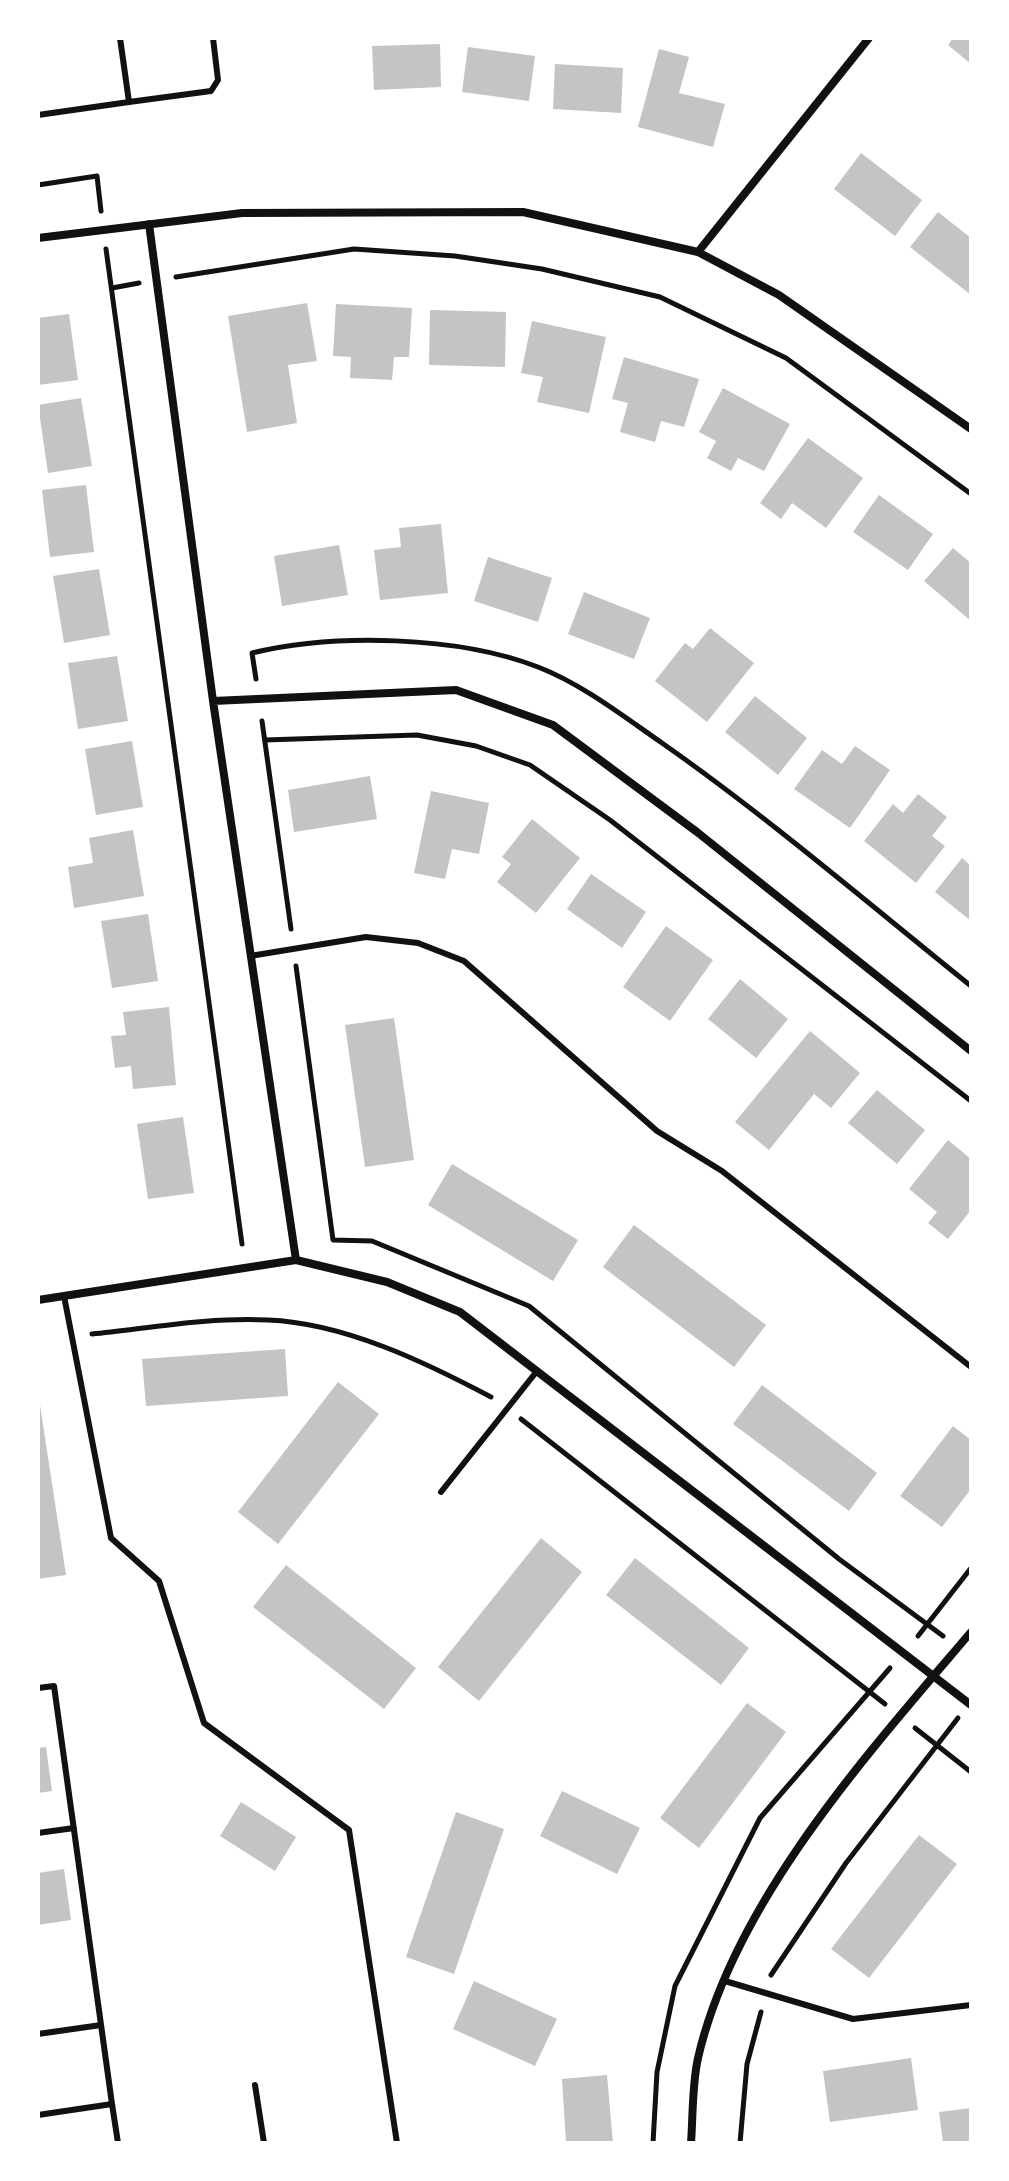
<!DOCTYPE html>
<style>
body{margin:0}
#map{position:relative;width:1009px;height:2181px;overflow:hidden;background:#fff;font-family:"Alegreya Sans",sans-serif}
canvas{display:block}
.frame{position:absolute;inset:0;border:40px solid #fff;pointer-events:none}
</style>
<div id="map">
<canvas width="1009" height="2181"></canvas>
<div class="frame"></div>
</div>
<script>
const context = document.querySelector('canvas').getContext('2d');
context.lineJoin = 'round';
function fillPath(path, color) {
  context.fillStyle = color;
  context.fill(path, 'evenodd');
}
function stroke(path, color, width, dash) {
  context.strokeStyle = color;
  context.lineWidth = width;
  context.lineCap = dash ? 'butt' : 'round';
  context.setLineDash(dash || []);
  context.stroke(path);
}
const building = new Path2D(`
 M953,38H971V64L948,45Z
 M440,44L441,87L374,90L372,46Z
 M468,47L535,56L529,101L462,92Z
 M659,49L689,57L679,93L725,104L713,147L638,127Z
 M555,64L623,68L621,113L553,109Z
 M861,153L922,200L895,236L834,189Z
 M938,212L971,238V295L910,247Z
 M307,303L317,361L288,365L297,423L247,432L228,316Z
 M336,304L412,308L409,357H394L392,380L350,378L351,357L333,356Z
 M430,310L506,312L505,367L429,365Z
 M69,314L78,380L38,385V318Z
 M532,321L606,337L589,413L537,402L543,377L521,373Z
 M624,357L699,379L684,427L661,421L655,442L620,432L628,403L612,399Z
 M723,388L790,424L764,471L738,458L731,471L707,458L716,441L699,432Z
 M81,398L92,466L48,473L38,405Z
 M808,438L863,478L826,528L792,503L781,519L760,503Z
 M86,485L94,552L50,557L42,490Z
 M879,495L933,534L908,570L853,532Z
 M441,524L448,593L380,600L374,550L401,547L399,528Z
 M339,545L348,595L282,606L274,556Z
 M953,548L971,563V621L924,581Z
 M488,557L552,578L538,622L474,601Z
 M99,569L110,635L64,643L53,576Z
 M584,592L650,618L634,659L568,634Z
 M710,628L754,663L707,722L655,681L685,643L693,649Z
 M117,656L128,721L78,729L68,663Z
 M755,696L807,738L778,775L725,732Z
 M132,741L143,807L96,815L85,749Z
 M855,746L890,770L850,828L794,789L822,750L842,764Z
 M370,776L377,819L294,832L288,790Z
 M431,791L489,803L479,854L452,849L445,879L414,873Z
 M918,794L947,817L932,836L945,846L916,883L864,841L893,804L903,813Z
 M532,819L580,858L536,913L497,882L511,864L502,857Z
 M133,830L144,896L74,908L68,867L93,863L89,838Z
 M962,858L971,866V921L935,892Z
 M591,874L646,912L622,948L567,909Z
 M148,914L158,981L112,988L101,921Z
 M666,926L713,960L670,1021L623,987Z
 M740,979L788,1019L756,1058L708,1019Z
 M169,1007L176,1085L133,1089L131,1066L115,1068L111,1036L126,1035L123,1012Z
 M394,1018L414,1160L365,1167L345,1025Z
 M810,1031L860,1073L831,1108L814,1094L769,1150L735,1122Z
 M877,1090L925,1130L897,1164L848,1123Z
 M183,1117L194,1193L148,1199L137,1124Z
 M948,1140L971,1159V1210L948,1239L928,1223L937,1212L909,1189Z
 M452,1164L578,1240L553,1281L428,1205Z
 M634,1225L766,1325L734,1367L603,1267Z
 M285,1349L288,1396L146,1406L142,1359Z
 M338,1382L379,1414L278,1544L238,1512Z
 M762,1385L877,1473L849,1511L733,1424Z
 M38,1392L66,1575L38,1579Z
 M953,1426L971,1440V1489L942,1527L900,1496Z
 M541,1538L582,1572L479,1701L438,1667Z
 M635,1558L749,1648L721,1685L606,1595Z
 M286,1565L416,1668L384,1709L253,1607Z
 M747,1703L786,1732L699,1848L660,1818Z
 M46,1747L52,1791L38,1793V1748Z
 M562,1791L640,1828L617,1874L540,1836Z
 M241,1802L296,1837L275,1871L220,1836Z
 M456,1812L504,1829L454,1974L406,1957Z
 M919,1835L957,1864L869,1978L831,1949Z
 M64,1869L71,1920L38,1925V1873Z
 M474,1981L557,2019L535,2066L453,2029Z
 M911,2058L918,2110L830,2122L823,2071Z
 M607,2075L613,2143H566L562,2079Z
 M971,2108V2143H943L939,2112Z`);
const path = new Path2D(`
 M38,185L97,176L101,211
 M106,249L242,1244
 M176,277L354,249L455,256L542,269L660,297L786,358L971,494
 M112,288L139,283
 M256,679L252,653C335,633 458,636 538,667C582,684 623,716 662,743C769,818 869,904 971,986
 M262,721L291,929
 M265,740L417,735L476,746L530,765L610,820L971,1101
 M296,966L333,1240L372,1241L529,1306L839,1559L943,1636
 M92,1334C150,1328 210,1317 268,1320C344,1323 425,1362 491,1397
 M521,1419L885,1704
 M918,1636L971,1568
 M915,1728L971,1772
 M771,1975L846,1863L958,1718
 M653,2143L657,2072L675,1986L760,1818L890,1668
 M740,2143L747,2064L761,2012`);
const service = new Path2D(`
 M129,102L211,91L218,80L213,38
 M38,115L129,102L120,38
 M250,956L366,937L418,943L464,961L657,1131L722,1171L971,1367
 M64,1296L111,1538L159,1581L204,1723L349,1830L397,2143
 M441,1492L537,1371
 M38,1688L54,1686L112,2104
 M38,1833L74,1828
 M725,1981L853,2019L971,2005
 M38,2034L101,2025
 M255,2085L264,2143
 M38,2115L112,2104L118,2143`);
const minor = new Path2D(`
 M149,224L213,701L296,1260
 M38,238L242,213L523,212L698,252L779,295L971,429
 M698,252L869,38
 M213,701L456,690L553,725L697,832L971,1051
 M38,1300L296,1260L387,1282L460,1312L971,1705
 M691,2143C693,2116 692,2085 698,2058C734,1901 869,1752 971,1632`);
fillPath(building, '#c4c4c4');
stroke(path, '#111', 5);
stroke(service, '#111', 6);
stroke(minor, '#111', 8);
</script>
